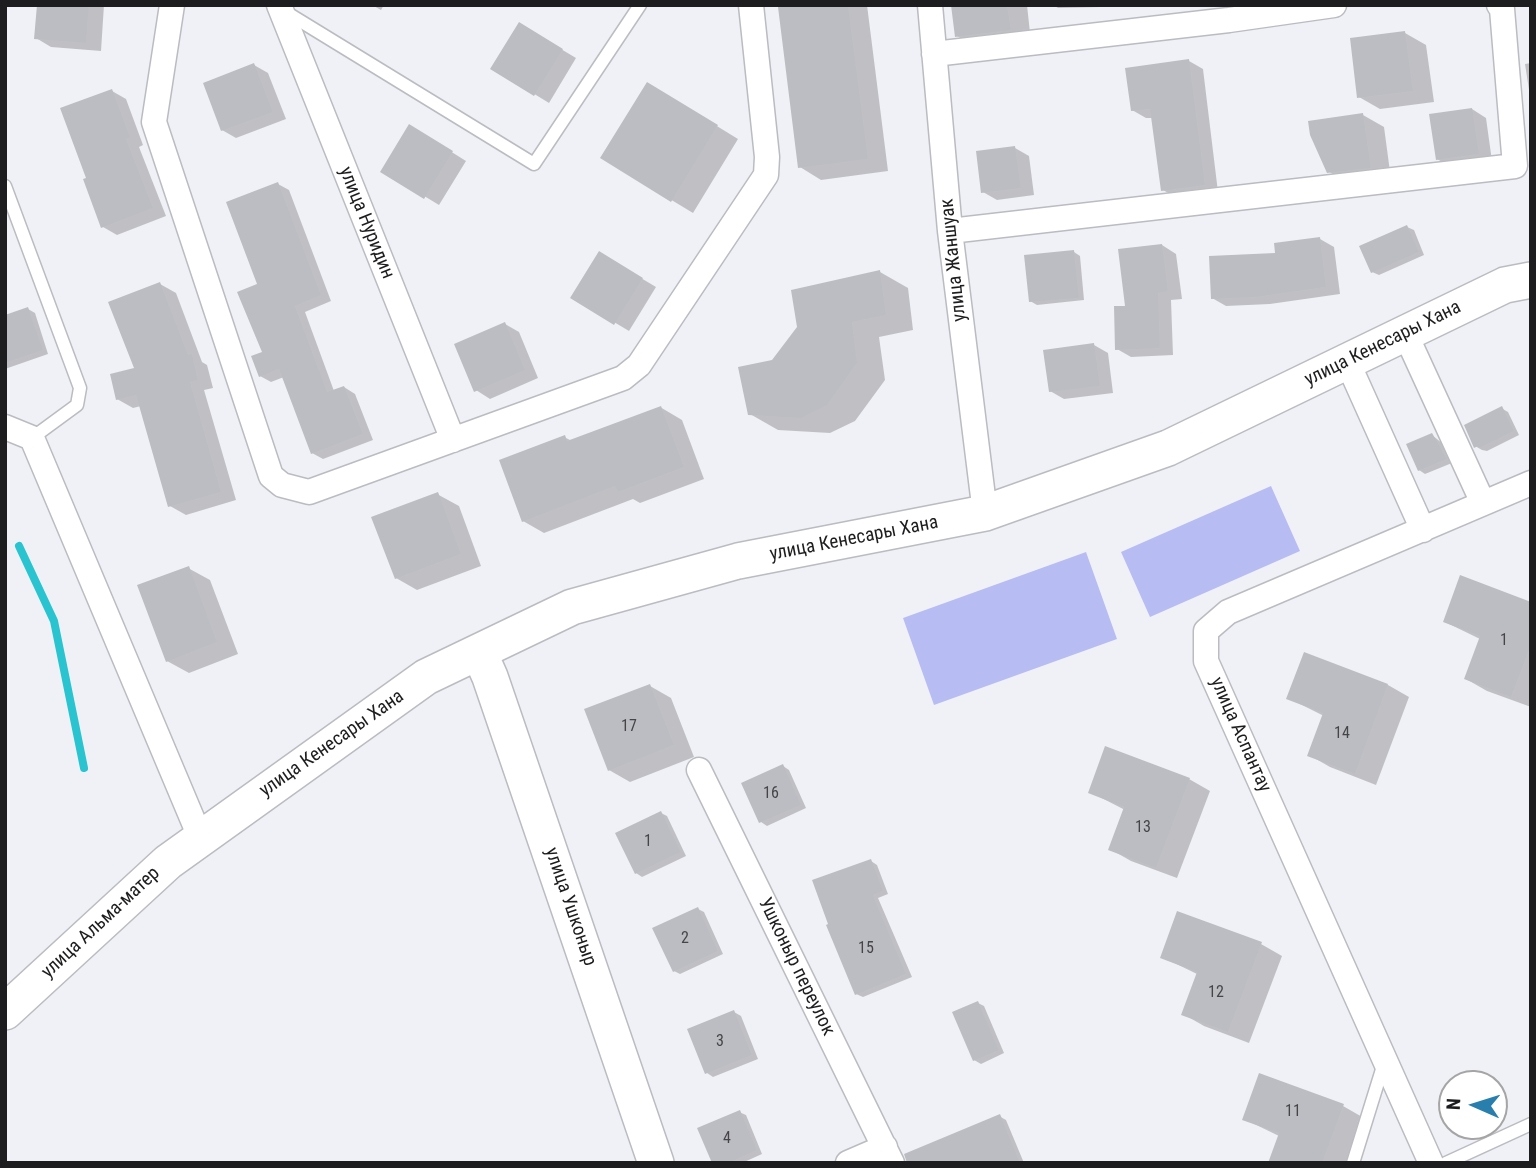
<!DOCTYPE html>
<meta charset="utf-8">
<style>
body{margin:0}
#map{position:relative;width:1536px;height:1168px;overflow:hidden;background:#f0f1f6;font-family:"Roboto Condensed",sans-serif}
canvas{display:block}
.frame{position:absolute;inset:0;border:7px solid #1d1d1f;pointer-events:none}
.north{position:absolute;left:1438px;top:1070px;width:70px;height:70px;box-sizing:border-box;background:#fff;border:2px solid #a5a5a5;border-radius:50%;rotate:273deg;font-size:19px;font-weight:700;line-height:28px;text-align:center;color:#1d1d1f}
.north::after{content:'';display:block;margin:auto;width:24px;height:32px;background:#287fae;clip-path:polygon(50% 0,100% 100%,50% 72%,0 100%)}
</style>
<div id="map">
<canvas width="1536" height="1168"></canvas>
<div class="frame"></div>
<div class="north">N</div>
</div>
<script>
const context = document.querySelector('canvas').getContext('2d');
context.lineJoin = 'round';
function fillPath(path, color) {
  context.fillStyle = color;
  context.fill(path, 'evenodd');
}
function stroke(path, color, width, dash) {
  context.strokeStyle = color;
  context.lineWidth = width;
  context.lineCap = dash ? 'butt' : 'round';
  context.setLineDash(dash || []);
  context.stroke(path);
}
function label(font, color, halo, rows, align = 'center') {
  context.font = font + ' "Roboto Condensed",sans-serif';
  context.lineWidth = 5;
  context.setLineDash([]);
  context.textBaseline = 'middle';
  context.strokeStyle = halo;
  context.fillStyle = color;
  for (const [text, x, y, turn = 0] of rows) {
    context.save();
    context.translate(x, y);
    context.rotate((+turn || 0) * Math.PI / 180);
    context.textAlign = isNaN(turn) ? turn : align;
    if (halo) context.strokeText(text, 0, 0);
    context.fillText(text, 0, 0);
    context.restore();
  }
}
const green = new Path2D(`
 M1271,486L1300,551L1150,617L1121,552Z
 M1086,552L1117,639L934,705L903,618Z`);
const shadow = new Path2D(`
 M39,5H104L101,51L51,47L36,38Z
 M372,5H384L381,10Z
 M785,5H867L888,171L821,180L800,167Z
 M953,5H1027L1031,42L978,48L957,36Z
 M1053,5H1101V7L1058,8Z
 M519,24L576,58L549,103L492,68Z
 M1405,33L1426,45L1434,102L1380,109L1359,97Z
 M1189,61L1203,69L1218,192L1177,198L1163,190L1153,118H1146L1132,110Z
 M1531,63V103L1525,64Z
 M254,65L268,73L286,119L236,138L222,130Z
 M112,91L126,99L143,145L139,147L166,216L117,235L103,227L89,179Z
 M668,96L738,139L693,213L602,158Z
 M1472,109L1486,118L1492,161L1451,167L1437,159Z
 M1363,115L1384,127L1391,179L1349,184L1328,171Z
 M410,126L466,161L439,205L383,171Z
 M1015,148L1029,156L1034,195L997,200L983,192Z
 M278,184L289,190L331,301L305,312L334,391L344,387L355,394L373,440L323,459L312,453L284,377L271,382L260,376L264,353L259,285Z
 M1407,227L1414,230L1424,255L1379,275L1372,272Z
 M1320,239L1334,247L1340,294L1270,304L1226,306L1212,298L1277,255Z
 M1162,245L1176,254L1182,299L1171,300L1173,355L1131,357L1117,349L1127,308Z
 M1074,252L1080,256L1084,300L1037,305L1030,301Z
 M599,253L656,287L629,331L572,297Z
 M880,272L908,288L913,330L879,337L885,380L855,421L830,433L778,430L750,414L773,362Z
 M160,284L176,293L202,362L207,365L213,388L204,390L236,500L186,515L170,506L141,406L133,408L117,399L136,370Z
 M28,309L35,313L48,354L5,369V317Z
 M505,324L519,332L538,378L490,399L476,390Z
 M1094,345L1108,353L1113,393L1064,399L1050,391Z
 M660,407L682,420L704,479L640,503L633,499L544,533L523,521L564,437L572,441Z
 M1501,408L1508,412L1519,435L1487,451L1482,450L1475,446Z
 M1432,435L1443,444L1452,463L1425,474L1419,470Z
 M437,494L459,506L481,566L417,590L396,578Z
 M188,568L210,580L238,654L189,673L167,661Z
 M1531,604V707L1487,691L1466,679L1480,639L1445,622Z
 M1305,654L1388,685L1409,697L1376,785L1330,767L1309,755L1324,716L1288,698Z
 M650,686L671,698L694,757L630,782L609,770Z
 M783,766L789,770L806,808L767,826L761,822Z
 M1189,779L1210,791L1177,878L1131,861L1110,849L1125,810L1090,792Z
 M661,813L667,816L686,856L642,877L636,873Z
 M871,861L877,865L888,894L878,898L912,977L863,997L856,994Z
 M698,909L704,912L723,954L680,974L674,971Z
 M1261,944L1282,956L1249,1043L1204,1026L1183,1014L1197,974L1162,957Z
 M978,1003L984,1006L1004,1053L981,1064L974,1060Z
 M734,1012L741,1016L758,1059L713,1077L707,1073Z
 M1343,1106L1364,1118L1348,1163H1270L1279,1136L1244,1119Z
 M739,1112L746,1115L762,1154L742,1163H714Z
 M999,1116L1006,1120L1024,1163H916Z`);
const stream = new Path2D(`
 M19,546L54,621L84,768`);
const building = new Path2D(`
 M37,5H89L86,43L34,39Z
 M788,5H848L868,159L798,168L778,7Z
 M951,5H1007L1011,30L955,37Z
 M519,22L563,49L534,96L490,69Z
 M1405,31L1413,91L1357,98L1350,38Z
 M1189,59L1205,185L1161,191L1150,109L1131,111L1125,68Z
 M254,63L273,112L221,131L203,83Z
 M647,82L718,125L671,202L600,158Z
 M112,89L130,137L126,139L153,208L101,228L83,179L86,178L60,108Z
 M1472,108L1479,154L1436,160L1429,114Z
 M1363,113L1371,168L1327,173L1310,135L1308,121Z
 M409,124L453,151L424,199L380,172Z
 M1015,146L1021,188L981,193L976,151Z
 M278,182L321,295L295,306L327,392L344,386L363,434L311,454L279,369L259,377L251,356L262,352L237,292L257,284L226,202Z
 M1407,225L1419,252L1371,273L1359,246Z
 M1320,237L1326,287L1255,297L1211,299L1209,256L1275,253L1274,243Z
 M1162,244L1168,291L1158,293L1160,348L1115,350L1114,306H1125L1118,249Z
 M1074,250L1079,298L1029,302L1024,255Z
 M599,251L643,278L614,325L570,298Z
 M880,270L886,315L852,322L857,363L827,405L801,418L748,415L738,367L772,360L797,327L791,290Z
 M160,282L188,355L192,354L198,380L190,382L221,492L168,507L136,395L116,400L110,374L134,368L108,302Z
 M28,307L43,350L5,363V315Z
 M505,322L525,370L474,392L454,344Z
 M1094,343L1100,386L1049,392L1043,350Z
 M661,406L684,467L618,492L615,486L522,522L499,460L565,435L567,441Z
 M1502,406L1514,431L1479,448L1478,446L1474,448L1464,425Z
 M1432,433L1447,459L1418,471L1406,444Z
 M438,492L461,554L395,579L371,517Z
 M189,566L217,642L166,662L137,585Z
 M1460,575L1531,602V645L1511,697L1464,679L1480,636L1443,622Z
 M1304,652L1388,684L1355,774L1307,756L1323,713L1286,699Z
 M650,684L674,745L608,771L584,709Z
 M1105,746L1190,778L1156,868L1108,850L1124,807L1088,793Z
 M783,764L801,805L759,823L741,783Z
 M661,811L681,852L635,874L615,833Z
 M871,859L883,891L873,895L906,974L855,995L826,925L828,924L812,880Z
 M698,907L718,951L673,972L652,928Z
 M1177,911L1262,942L1228,1032L1181,1015L1197,972L1160,958Z
 M978,1001L999,1050L973,1061L952,1012Z
 M734,1010L752,1055L705,1074L687,1029Z
 M1259,1073L1344,1104L1322,1163H1268L1279,1133L1242,1120Z
 M740,1110L757,1150L728,1163H712L697,1128Z
 M1000,1114L1020,1163H907L904,1154Z`);
const lane = new Path2D(`
 M284,11L534,164L640,5
 M5,186L80,388L77,405L32,438
 M1353,1163L1384,1063
 M1446,1163L1531,1124`);
const street = new Path2D(`
 M172,5L154,122L271,476L282,485L309,492L623,378L639,365L766,175L767,157L751,5
 M279,5L453,440
 M930,5L950,231L985,513
 M934,54L1229,20L1334,5
 M950,231L1515,166L1502,9L1499,5
 M1405,333L1483,503
 M1347,361L1423,530
 M5,427L32,438L200,837
 M699,770L892,1163
 M848,1163L885,1147
 M1431,1163L1206,661V631L1228,612L1531,483`);
const secondary = new Path2D(`
 M479,652L490,677L656,1163
 M5,1012L168,862L426,677L572,607L738,561L985,513L1168,448L1505,285L1531,280`);
const numberNames = [
 ["1",1504,641],
 ["17",629,727],
 ["14",1342,734],
 ["16",771,794],
 ["13",1143,828],
 ["1",648,842],
 ["2",685,939],
 ["15",866,949],
 ["12",1216,993],
 ["3",720,1042],
 ["11",1293,1112],
 ["4",727,1139]
];
const streetNames = [
 ["улица Нуридин",366,223,68],
 ["улица Жаншуак",954,260,-96],
 ["улица Кенесары Хана",1383,344,-26],
 ["улица Кенесары Хана",854,539,-11],
 ["улица Аспантау",1240,735,66],
 ["улица Кенесары Хана",332,744,-35],
 ["улица Ушконыр",570,907,71],
 ["улица Альма-матер",101,923,-43],
 ["Ушконыр переулок",796,967,64]
];
fillPath(green, '#b7bdf3');
fillPath(shadow, '#0003');
stroke(stream, '#29c4cf', 8);
fillPath(building, '#bcbdc2');
stroke(lane, '#bbbcc1', 15);
stroke(street, '#bbbcc1', 27);
stroke(secondary, '#bbbcc1', 38);
stroke(lane, '#fff', 12);
stroke(street, '#fff', 24);
stroke(secondary, '#fff', 35);
label('16px', '#454548', null, numberNames);
label('19px', '#1d1d1f', '#fff', streetNames);
</script>
